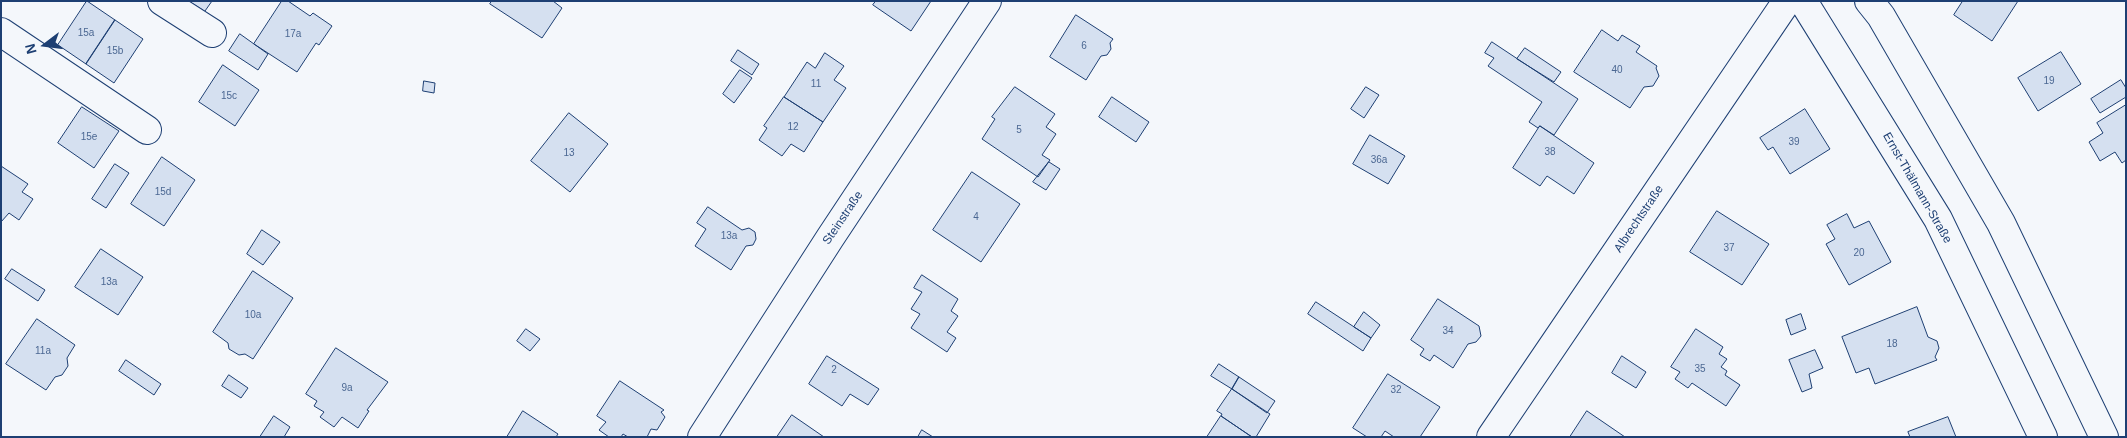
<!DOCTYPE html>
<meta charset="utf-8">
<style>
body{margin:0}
#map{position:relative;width:2127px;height:438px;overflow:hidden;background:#f4f7fb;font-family:Arial,sans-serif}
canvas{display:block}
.frame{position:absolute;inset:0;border:2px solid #1d3f73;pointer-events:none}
.north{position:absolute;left:20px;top:20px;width:50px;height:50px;-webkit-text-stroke:4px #f4f7fb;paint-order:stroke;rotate:255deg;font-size:14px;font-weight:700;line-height:20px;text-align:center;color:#1d3f73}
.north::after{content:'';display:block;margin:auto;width:18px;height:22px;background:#1d3f73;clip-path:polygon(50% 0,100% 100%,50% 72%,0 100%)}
</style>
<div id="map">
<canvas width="2127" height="438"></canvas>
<div class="frame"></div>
<div class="north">N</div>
</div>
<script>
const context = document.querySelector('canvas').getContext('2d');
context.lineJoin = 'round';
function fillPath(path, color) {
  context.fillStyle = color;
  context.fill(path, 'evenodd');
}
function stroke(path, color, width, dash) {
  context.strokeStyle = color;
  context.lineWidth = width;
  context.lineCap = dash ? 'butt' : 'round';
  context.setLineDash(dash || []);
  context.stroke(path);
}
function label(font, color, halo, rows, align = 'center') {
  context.font = font + ' Arial,sans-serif';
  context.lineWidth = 4;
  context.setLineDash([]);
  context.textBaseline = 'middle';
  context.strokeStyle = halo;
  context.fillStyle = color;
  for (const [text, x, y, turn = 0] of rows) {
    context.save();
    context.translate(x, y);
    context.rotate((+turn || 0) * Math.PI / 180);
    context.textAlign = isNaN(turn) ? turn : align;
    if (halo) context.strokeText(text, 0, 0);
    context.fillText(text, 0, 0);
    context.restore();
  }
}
const building = new Path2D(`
 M87,1L115,20L86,64L58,45Z
 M189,1H212L205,11Z
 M282,1H288L310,16L313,13L332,26L319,45L316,43L297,72L254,44Z
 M492,1H553L562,8L542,38L490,4Z
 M876,1H931L911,31L873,5Z
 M1963,1H2018L1992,41L1954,15Z
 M1076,15L1113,39L1110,43L1111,49L1107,55L1101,56L1086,80L1050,57Z
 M115,20L143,39L114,83L86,64Z
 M1602,30L1618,41L1622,35L1640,46L1636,52L1657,66L1656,68L1659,76L1653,86L1644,87L1630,108L1574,72Z
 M240,34L268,54L258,70L229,51Z
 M1492,42L1578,99L1554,135L1540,126L1538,128L1529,122L1542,102L1488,66L1494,58L1485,53Z
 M1525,48L1561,72L1554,82L1517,59Z
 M738,50L759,64L752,75L731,61Z
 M2061,52L2081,84L2038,111L2018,78Z
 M825,53L844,66L834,80L846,88L823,122L784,97L807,62L815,68Z
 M223,65L259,90L235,126L199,102Z
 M740,70L752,78L734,103L723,94Z
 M2121,80L2126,88V97L2100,113L2091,99Z
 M424,81L435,83L434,93L423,91Z
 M1015,87L1055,114L1046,127L1056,134L1042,155L1050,160L1038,177L982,139L995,119L992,117Z
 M1366,87L1379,95L1364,118L1351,109Z
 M784,97L823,122L804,152L791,144L782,156L759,140L767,128L764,126Z
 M1112,97L1149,122L1136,142L1099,117Z
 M2126,105V160L2122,163L2115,152L2100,161L2089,142L2103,133L2097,123Z
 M82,107L119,131L94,168L58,143Z
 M1805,109L1830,149L1790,174L1773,147L1768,150L1760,138Z
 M569,113L608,144L570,192L531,161Z
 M1540,126L1594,163L1574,194L1547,176L1540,186L1513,168Z
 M1370,135L1405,156L1388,184L1353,164Z
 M162,157L195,180L164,226L131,204Z
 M1049,162L1060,169L1046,190L1033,182Z
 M115,164L129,173L106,208L92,199Z
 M1,166L28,184L22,192L33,199L19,220L9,213L1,222Z
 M972,172L1020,204L981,262L933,230Z
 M708,207L742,230L749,228L755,232L756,239L753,245L746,246L731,270L695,246L706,229L697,223Z
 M1717,211L1769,244L1742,285L1690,252Z
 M1847,214L1854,228L1869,221L1891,262L1849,285L1826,244L1835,239L1827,225Z
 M262,230L280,242L263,265L247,254Z
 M101,249L143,277L118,315L75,287Z
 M12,269L45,290L38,301L5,279Z
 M253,271L293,298L253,359L245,354L239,355L229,349L228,343L213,332Z
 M922,275L958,299L951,311L958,316L947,332L956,338L947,352L911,328L920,314L911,309L922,292L914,288Z
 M1438,299L1479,326L1481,336L1476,342L1468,344L1453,368L1434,355L1430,361L1420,355L1424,349L1411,340Z
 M1316,302L1371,338L1363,351L1308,314Z
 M1917,307L1928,337L1937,341L1939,348L1935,357L1937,360L1875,384L1869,368L1856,373L1842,337Z
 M1364,312L1380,325L1371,338L1354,327Z
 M1801,314L1806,329L1791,335L1786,320Z
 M37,319L75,345L67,358L68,366L62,375L55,377L46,390L6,364Z
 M526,329L540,339L530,351L517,341Z
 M1696,329L1723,347L1719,354L1727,359L1721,367L1727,371L1725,375L1740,385L1726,406L1692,383L1688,388L1675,379L1680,372L1671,367Z
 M336,348L388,382L367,410L369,411L358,428L342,417L334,427L320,417L324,412L314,406L317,401L306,394Z
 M1815,350L1823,368L1809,374L1812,388L1802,392L1789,360Z
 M827,356L879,389L868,405L850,394L842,406L809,384Z
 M1622,356L1646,372L1636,388L1612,373Z
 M126,360L161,384L154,395L119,371Z
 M1219,364L1239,377L1232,389L1211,376Z
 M1388,374L1440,407L1420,437H1394L1385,431L1381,437H1367L1353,428Z
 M229,375L248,388L241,398L222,386Z
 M1239,377L1275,401L1267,413L1232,389Z
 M620,381L664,410L661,412L665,417L657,430L651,429L647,437H628L623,434L621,437H609L599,430L606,422L597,416Z
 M1232,389L1270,414L1256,437H1252L1221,416L1222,414L1217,411Z
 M523,411L558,434L556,437H507Z
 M1587,411L1625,437H1570Z
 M792,415L824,437H777Z
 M274,416L290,427L284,437H260Z
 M1221,416L1252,437H1207Z
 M1948,417L1956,437H1910L1908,432Z
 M922,430L933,437H918Z`);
const minor = new Path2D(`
 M162,1L212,33
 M1803,1L1938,219L2043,437
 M1869,1L1881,16L2001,223L2104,437
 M1,32L147,130
 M702,437L830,238L987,1
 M1491,437L1787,1`);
const numberNames = [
 ["15a",86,33],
 ["17a",293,34],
 ["6",1084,46],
 ["15b",115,51],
 ["40",1617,70],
 ["19",2049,81],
 ["11",816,84],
 ["15c",229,96],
 ["12",793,127],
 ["5",1019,130],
 ["15e",89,137],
 ["39",1794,142],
 ["38",1550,152],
 ["13",569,153],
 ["36a",1379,160],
 ["15d",163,192],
 ["4",976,217],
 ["13a",729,236],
 ["37",1729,248],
 ["20",1859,253],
 ["13a",109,282],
 ["10a",253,315],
 ["34",1448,331],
 ["18",1892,344],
 ["11a",43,351],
 ["35",1700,369],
 ["2",834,370],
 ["9a",347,388],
 ["32",1396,390]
];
const streetNames = [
 ["Ernst-Thälmann-Straße",1917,188,60],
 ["Steinstraße",843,218,-56],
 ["Albrechtstraße",1639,219,-56]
];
fillPath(building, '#d5e0f0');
stroke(building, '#1d3f73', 1);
stroke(minor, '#1d3f73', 30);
stroke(minor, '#f4f7fb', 28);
label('10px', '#4b6792', null, numberNames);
label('12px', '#1d3f73', '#f4f7fb', streetNames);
</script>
